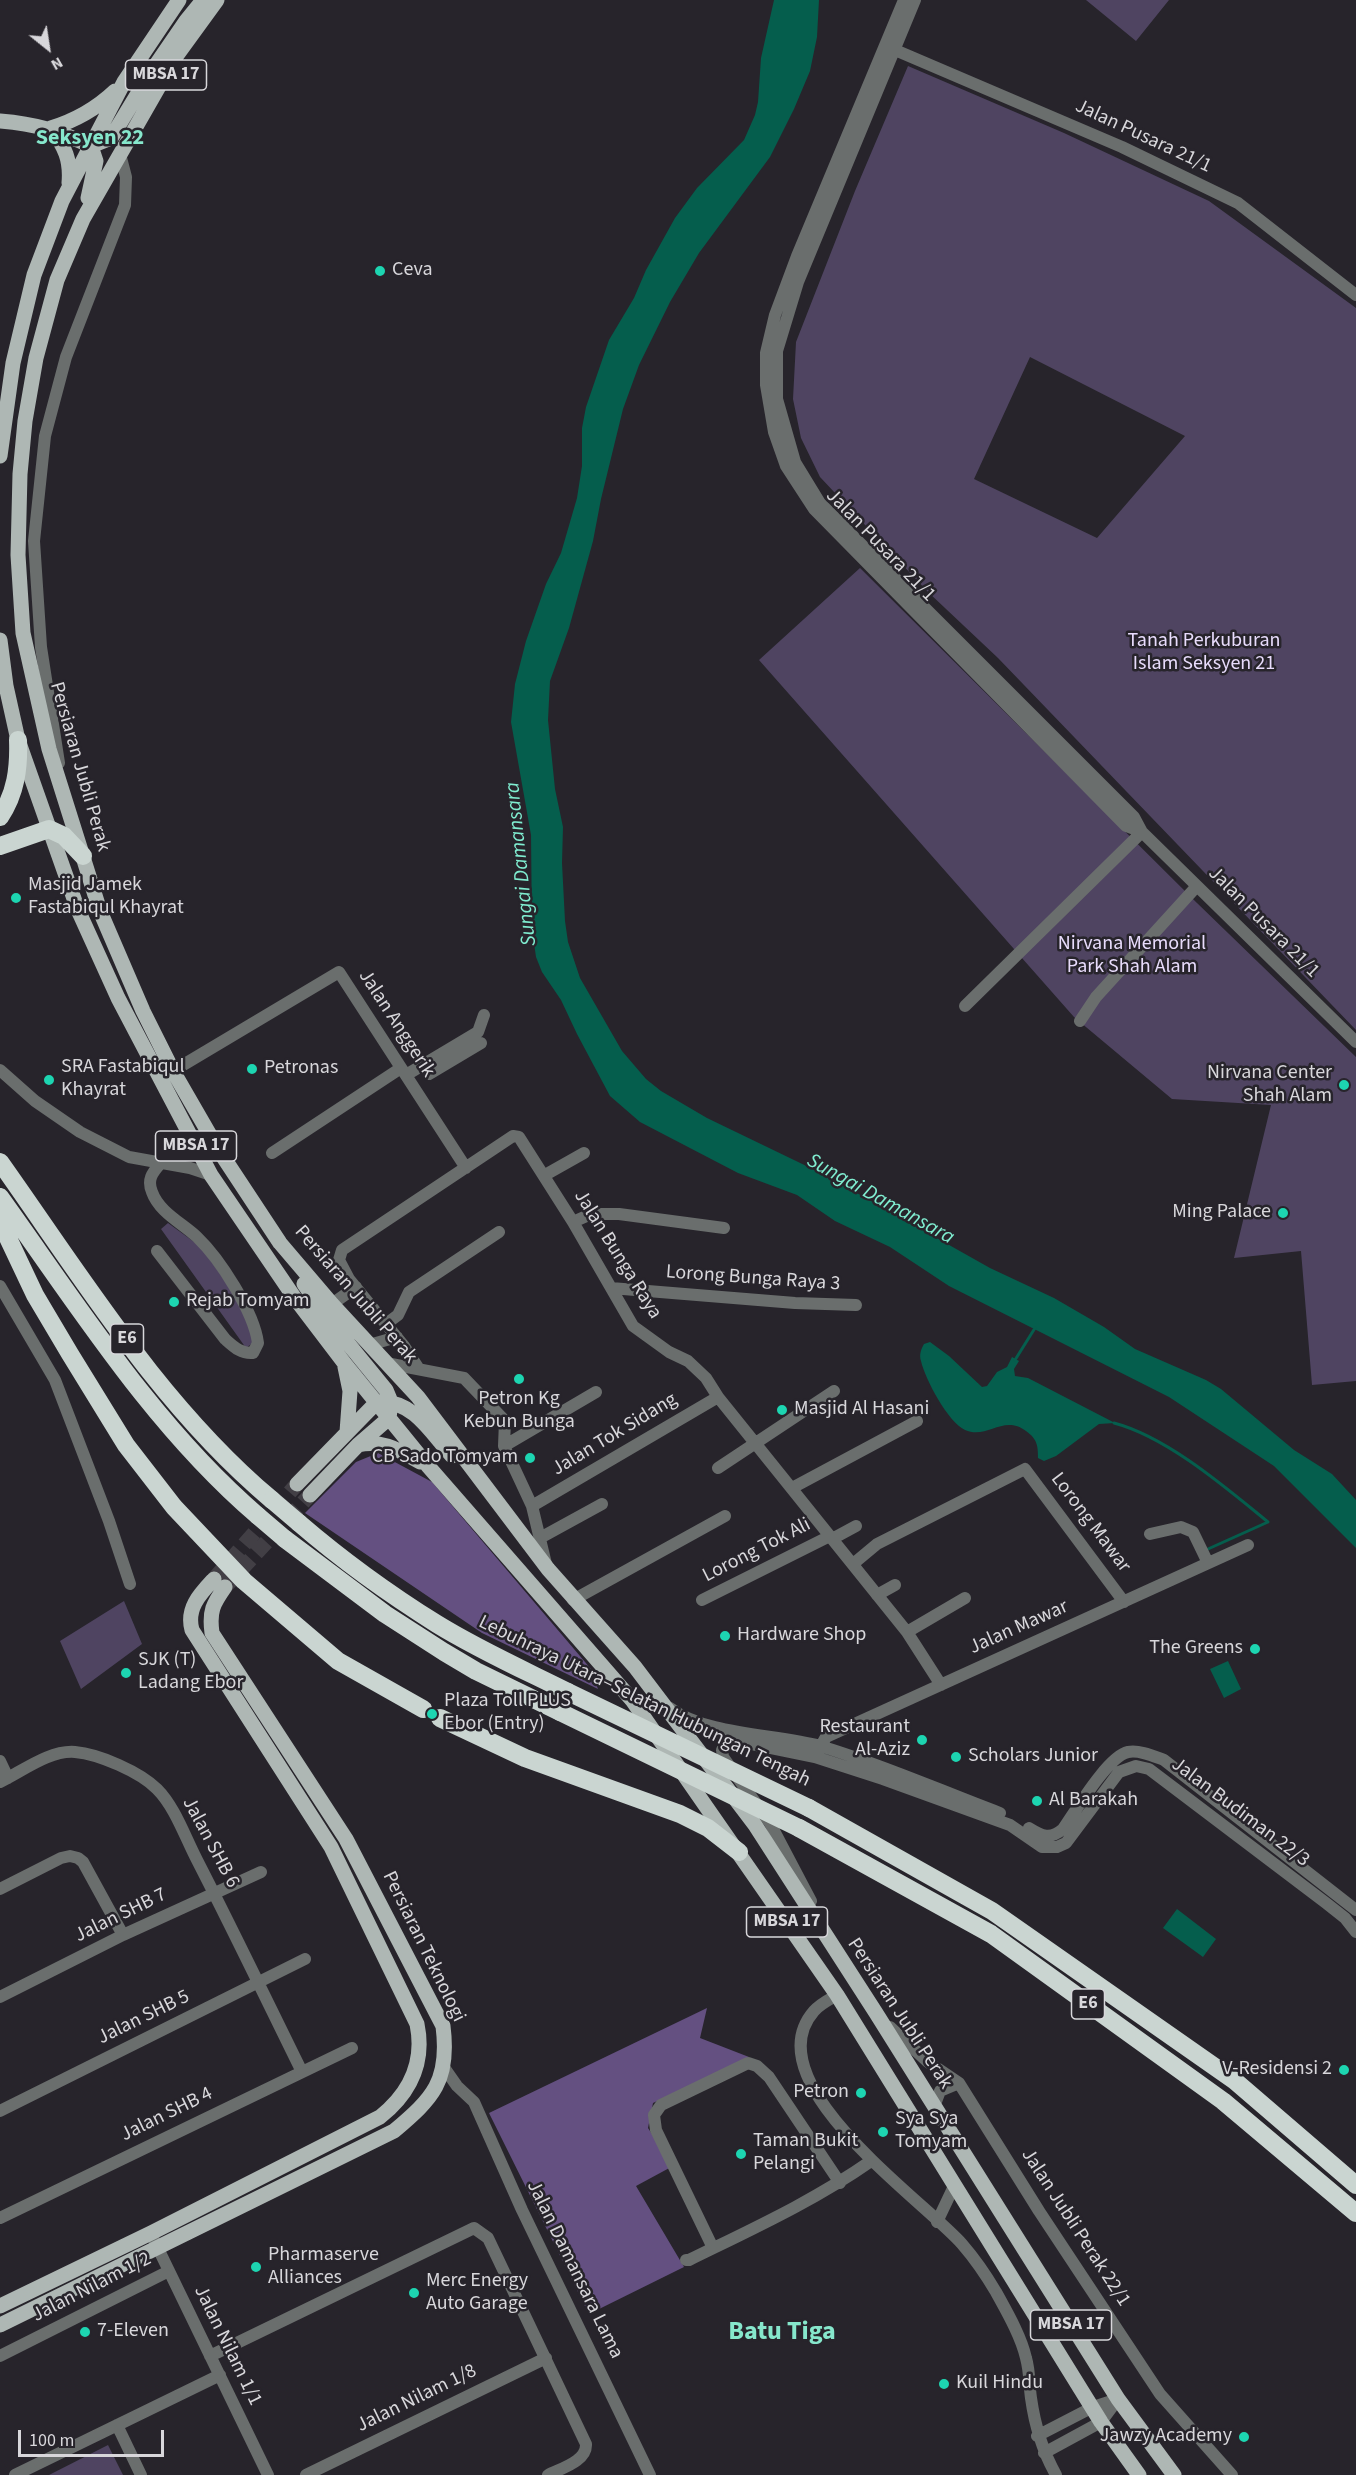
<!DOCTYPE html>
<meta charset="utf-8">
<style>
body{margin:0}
#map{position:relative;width:1356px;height:2475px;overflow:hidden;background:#27242b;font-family:"Source Sans 3",sans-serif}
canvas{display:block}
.north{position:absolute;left:18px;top:18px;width:60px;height:60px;-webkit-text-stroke:4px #27242b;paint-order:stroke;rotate:150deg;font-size:16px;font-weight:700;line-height:24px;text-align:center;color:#d8d7db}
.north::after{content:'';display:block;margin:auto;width:21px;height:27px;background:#d8d7db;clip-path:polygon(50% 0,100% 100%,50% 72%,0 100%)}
.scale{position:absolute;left:18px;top:2430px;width:146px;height:27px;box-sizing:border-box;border:3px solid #d8d7db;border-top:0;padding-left:8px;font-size:18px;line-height:21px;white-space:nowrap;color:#d8d7db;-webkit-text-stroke:4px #27242b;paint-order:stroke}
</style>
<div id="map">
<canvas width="1356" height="2475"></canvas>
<div class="north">N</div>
<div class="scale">100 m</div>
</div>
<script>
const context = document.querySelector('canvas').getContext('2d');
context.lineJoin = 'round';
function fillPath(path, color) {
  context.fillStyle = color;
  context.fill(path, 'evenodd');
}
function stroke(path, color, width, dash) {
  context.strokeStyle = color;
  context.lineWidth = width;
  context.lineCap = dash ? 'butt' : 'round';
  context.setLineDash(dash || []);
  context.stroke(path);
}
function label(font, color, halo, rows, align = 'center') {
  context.font = font + ' "Source Sans 3",sans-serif';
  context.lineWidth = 5;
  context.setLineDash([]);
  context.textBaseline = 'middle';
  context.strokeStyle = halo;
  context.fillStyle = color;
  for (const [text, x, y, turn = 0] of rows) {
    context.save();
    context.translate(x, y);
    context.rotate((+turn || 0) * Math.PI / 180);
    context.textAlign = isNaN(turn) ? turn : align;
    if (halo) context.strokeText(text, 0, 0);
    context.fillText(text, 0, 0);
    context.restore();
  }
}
const green = new Path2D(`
 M1086,0H1169L1136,41Z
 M908,66L1064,133L1209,201L1356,308V1030L998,658L928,592L820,477L801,438L793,399L796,342L855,191ZM1030,357L1185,436L1097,538L974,479Z
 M860,568L1197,903L1356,1057V1381L1312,1385L1301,1251L1234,1258L1271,1105L1172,1099L1074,1017L759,660Z
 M168,1223L201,1247L247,1311L254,1342L246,1348L161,1229Z
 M124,1601L142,1644L81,1689L60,1641Z
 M108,2445L123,2475H49Z`);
const forest = new Path2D(`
 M378,1453L432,1482L591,1669L598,1689L482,1633L305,1513L356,1462Z
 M707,2008L700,2038L749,2057L653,2103L648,2128L673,2166L636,2186L684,2267L589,2314L489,2113Z`);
const water = new Path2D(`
 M774,0H819L817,37L810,71L794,109L770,157L699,253L670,302L639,365L623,409L601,499L593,541L569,628L550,681L548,720L555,789L563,827L562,863L565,921L568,942L580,978L622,1051L646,1079L661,1091L707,1118L823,1174L990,1268L1054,1298L1104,1327L1135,1349L1206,1380L1221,1389L1294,1450L1332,1474L1356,1500V1548L1274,1466L1169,1397L949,1286L890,1247L835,1221L797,1195L738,1173L640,1122L610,1096L577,1034L561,1000L542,972L536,957L532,929L531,835L511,722L515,684L526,641L546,584L561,553L577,498L582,466V428L586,407L609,340L634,298L646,270L675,218L697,188L744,140L755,115L758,102L761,58Z
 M930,1342L949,1356L982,1387L987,1386L997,1372L1007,1367L1012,1357L1019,1361L1014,1369L1015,1376L1028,1378L1115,1423L1099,1424L1056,1456L1044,1461L1038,1458C1038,1445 1037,1439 1026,1431C1003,1414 987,1440 965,1430C948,1422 925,1379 921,1361C919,1355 921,1349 924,1344Z
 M1228,1661L1241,1689L1224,1698L1210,1669Z
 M1177,1909L1216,1939L1203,1957L1163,1928Z`);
const stream = new Path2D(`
 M1015,1360L1035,1328
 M1114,1423C1167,1437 1225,1487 1268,1522L1208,1549`);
const majorTunnel = new Path2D(`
 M214,1579L297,1484
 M225,1587L310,1495`);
const minor = new Path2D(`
 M904,0L797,256L775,315L766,353V385L774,432L786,466L814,509L1126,826L1142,832
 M915,0L798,282L777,351V399L795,462L820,503L1134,817L1142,832L1356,1042
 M888,47L1122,147L1238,203L1356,295
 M59,763L41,647L34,541L45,436L66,357L125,205L126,177L120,154
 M965,1006L1142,832
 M1080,1021L1096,997L1197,886
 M0,1070L35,1101L80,1132L129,1157L190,1168L211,1175
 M173,1071L339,972L466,1168
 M429,1074L481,1043
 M406,1075L478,1032L484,1015
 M272,1153L401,1068
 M545,1175L584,1153
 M573,1222L591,1214H619L724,1228
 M157,1251L225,1339C234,1347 241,1354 253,1353L258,1343C254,1312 220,1259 197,1237C182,1223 159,1212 152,1192C147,1180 152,1173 160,1164
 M0,1286L55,1380L109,1521L130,1584
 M611,1288L795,1303L856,1305
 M332,1304L356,1287
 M386,1324L398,1315L409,1292L499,1232
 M369,1345L397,1337
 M386,1363L464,1378L505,1421L504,1446L532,1506L546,1564
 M419,1369L404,1346L349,1279L339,1260L342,1250L513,1136L519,1137L573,1222L633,1326L669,1352L688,1361L706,1378L718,1397L907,1632L941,1685
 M504,1446L596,1392
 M718,1468L834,1391
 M792,1488L917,1421
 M532,1506L718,1397
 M1150,1534L1181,1527L1193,1532L1208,1563
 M540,1538L602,1504
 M832,1539L856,1526
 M853,1564L877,1544L1025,1469L1124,1602
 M877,1595L895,1585
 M573,1600L725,1516
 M702,1600L830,1536
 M907,1632L965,1598
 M670,1708C706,1735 776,1734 820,1746C881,1764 941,1791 1000,1813
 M817,1753L826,1737L1248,1545
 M0,1761L8,1778
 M0,1782C23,1771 49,1750 75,1752C99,1754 140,1772 157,1789C175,1807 185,1837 197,1860C233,1930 267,2001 302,2072
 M1029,1828C1042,1836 1050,1840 1063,1829C1075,1812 1108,1756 1128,1752C1140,1750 1153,1756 1164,1760L1356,1910
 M0,1889L61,1858L70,1856L78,1858L83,1862L123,1935
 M811,1901L770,1823L723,1757L722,1750L727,1743L737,1741L815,1757L883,1779L1010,1825L1042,1847H1057L1066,1843L1119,1772L1136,1766L1149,1769L1326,1903L1345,1918L1356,1932
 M837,1995C830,1999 820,2004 814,2011C752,2082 922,2199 962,2244C975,2259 986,2275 996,2292C1007,2312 1021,2336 1026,2358C1030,2372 1029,2385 1031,2398C1035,2427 1042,2450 1056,2475
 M0,1997L123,1935L261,1872
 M890,2027L928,2062L959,2083L1039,2211L1160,2394L1232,2475
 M443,2066L457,2086L474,2102L522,2210L650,2475
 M934,2107L940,2091L959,2083
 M0,2111L305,1959
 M0,2218L352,2048
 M937,2222L955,2184
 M154,2240L268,2475
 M713,2248L656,2130L654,2115L661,2105L748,2063L757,2066L769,2077L840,2183
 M686,2260H689C750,2230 814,2201 871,2161
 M0,2356L169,2271
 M210,2356L474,2228L488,2238L586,2444C587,2461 562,2468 548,2475
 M117,2425L141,2475
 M1037,2436L1093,2407L1118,2399
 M1044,2453L1101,2422L1118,2399
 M15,2475L220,2375
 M306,2475L546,2358`);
const major = new Path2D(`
 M217,0L177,55L83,219L57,280L36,358L25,421L20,474L18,555L23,633L49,749L100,911L143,1011L173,1071L218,1149L280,1243L332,1304L418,1397L548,1569L635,1667L755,1825L876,2013L1118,2399L1174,2475
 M0,121C36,124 59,131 91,146
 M51,128C77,120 96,109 115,91
 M51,128C65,147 71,160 69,183
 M91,146L111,138L151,72L186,21L203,0
 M88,198L96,161L91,146
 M0,456L13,363L34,275L62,201L124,82L179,0
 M0,640L6,686L18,740L78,910L118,998L211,1175L294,1297L345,1364L428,1466L632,1700L837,1995L1101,2422L1139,2475
 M304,1284L329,1320L386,1390L391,1402L389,1418
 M345,1367L350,1391L347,1432
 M381,1402C414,1401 432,1434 452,1456
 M358,1445C382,1439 400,1451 420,1462
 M297,1484L377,1402
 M310,1495L358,1445L389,1418
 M0,2306L151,2233L380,2117C410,2093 425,2063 417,2024L331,1847L192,1630C186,1608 200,1594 214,1579
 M0,2325L394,2131C433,2098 450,2081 443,2026L346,1839L212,1633C209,1611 213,1604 225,1587`);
const highway = new Path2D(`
 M0,817C16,793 19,768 18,740
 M0,846L49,829L64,836L83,856
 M0,1162C83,1279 161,1407 272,1500
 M0,1197C79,1307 154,1427 258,1516
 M0,1221L35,1295L70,1354L126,1445L174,1507L244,1581L338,1661L423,1709
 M299,1523C342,1560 389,1594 437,1624C479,1650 524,1670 568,1692
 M285,1539L385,1614L444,1652L476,1671L560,1712
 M440,1718L525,1758L680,1814L708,1828L739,1852
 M809,1808L992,1911L1235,2081L1356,2185
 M799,1828L991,1934L1223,2101L1356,2213`);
const highwayBridge = new Path2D(`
 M272,1500L299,1523
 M258,1516L285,1539
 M568,1692L809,1808
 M560,1712L799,1828`);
const markers = [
 [380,271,6,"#1dd5b1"],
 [16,898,6,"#1dd5b1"],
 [252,1069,6,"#1dd5b1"],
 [49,1080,6,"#1dd5b1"],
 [1344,1085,6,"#1dd5b1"],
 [1283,1213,6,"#1dd5b1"],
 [174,1302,6,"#1dd5b1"],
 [519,1379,6,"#1dd5b1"],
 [782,1410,6,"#1dd5b1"],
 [530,1458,6,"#1dd5b1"],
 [725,1636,6,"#1dd5b1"],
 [1255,1649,6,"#1dd5b1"],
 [126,1673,6,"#1dd5b1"],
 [432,1714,6,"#1dd5b1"],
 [922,1740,6,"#1dd5b1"],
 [956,1757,6,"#1dd5b1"],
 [1037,1801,6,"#1dd5b1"],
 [1344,2070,6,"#1dd5b1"],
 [861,2093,6,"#1dd5b1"],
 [883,2132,6,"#1dd5b1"],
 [741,2154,6,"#1dd5b1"],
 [256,2267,6,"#1dd5b1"],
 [414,2293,6,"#1dd5b1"],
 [85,2332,6,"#1dd5b1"],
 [944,2384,6,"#1dd5b1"],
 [1244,2437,6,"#1dd5b1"]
];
const shields = [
 [166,75,81],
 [196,1146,81],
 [127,1339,33],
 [787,1922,81],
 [1088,2004,33],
 [1071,2325,81]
];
const shieldNames = [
 ["MBSA 17",166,75],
 ["MBSA 17",196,1146],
 ["E6",127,1339],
 ["MBSA 17",787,1922],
 ["E6",1088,2004],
 ["MBSA 17",1071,2325]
];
const streetNames = [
 ["Jalan Pusara 21/1",1143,137,25],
 ["Jalan Pusara 21/1",880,546,46],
 ["Persiaran Jubli Perak",79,767,74],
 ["Jalan Pusara 21/1",1263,923,45],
 ["Jalan Anggerik",396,1024,57],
 ["Jalan Bunga Raya",617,1255,58],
 ["Lorong Bunga Raya 3",753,1279,4],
 ["Persiaran Jubli Perak",355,1295,49],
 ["Jalan Tok Sidang",615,1435,-31],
 ["Lorong Mawar",1090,1523,53],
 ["Lorong Tok Ali",757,1551,-27],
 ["Jalan Mawar",1019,1628,-24],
 ["Lebuhraya Utara–Selatan Hubungan Tengah",644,1702,26],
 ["Jalan Budiman 22/3",1240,1813,37],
 ["Jalan SHB 6",210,1843,62],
 ["Jalan SHB 7",121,1916,-26],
 ["Persiaran Teknologi",423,1947,64],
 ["Persiaran Jubli Perak",899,2014,57],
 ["Jalan SHB 5",144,2018,-26],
 ["Jalan SHB 4",167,2115,-26],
 ["Jalan Jubli Perak 22/1",1075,2228,57],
 ["Jalan Damansara Lama",574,2270,64],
 ["Jalan Nilam 1/2",92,2288,-27],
 ["Jalan Nilam 1/1",227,2346,64],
 ["Jalan Nilam 1/8",417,2399,-26]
];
const poiNames = [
 ["Ceva",392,271],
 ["Masjid Jamek",28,886],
 ["Fastabiqul Khayrat",28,909],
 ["SRA Fastabiqul",61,1068],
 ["Khayrat",61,1091],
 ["Petronas",264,1069],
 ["Nirvana Center",1332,1074,"right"],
 ["Shah Alam",1332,1097,"right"],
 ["Ming Palace",1271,1213,"right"],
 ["Rejab Tomyam",186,1302],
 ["Petron Kg",519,1400,"center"],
 ["Kebun Bunga",519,1423,"center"],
 ["Masjid Al Hasani",794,1410],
 ["CB Sado Tomyam",518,1458,"right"],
 ["Hardware Shop",737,1636],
 ["The Greens",1243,1649,"right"],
 ["SJK (T)",138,1661],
 ["Ladang Ebor",138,1684],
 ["Plaza Toll PLUS",444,1702],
 ["Ebor (Entry)",444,1725],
 ["Restaurant",910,1728,"right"],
 ["Al-Aziz",910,1751,"right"],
 ["Scholars Junior",968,1757],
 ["Al Barakah",1049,1801],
 ["V-Residensi 2",1332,2070,"right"],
 ["Petron",849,2093,"right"],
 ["Sya Sya",895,2120],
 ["Tomyam",895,2143],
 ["Taman Bukit",753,2142],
 ["Pelangi",753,2165],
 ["Pharmaserve",268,2256],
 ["Alliances",268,2279],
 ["Merc Energy",426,2282],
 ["Auto Garage",426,2305],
 ["7-Eleven",97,2332],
 ["Kuil Hindu",956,2384],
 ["Jawzy Academy",1232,2437,"right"]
];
const parkNames = [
 ["Tanah Perkuburan",1204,642],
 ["Islam Seksyen 21",1204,665],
 ["Nirvana Memorial",1132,945],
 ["Park Shah Alam",1132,968]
];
const waterNames = [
 ["Sungai Damansara",522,864,-96],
 ["Sungai Damansara",880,1200,29]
];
const quarterNames = [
 ["Seksyen 22",90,139]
];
const districtNames = [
 ["Batu Tiga",782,2333]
];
fillPath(green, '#4f4461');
fillPath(forest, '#645081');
fillPath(water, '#055e4d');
stroke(stream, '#055e4d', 3);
stroke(majorTunnel, '#423f45', 15, [15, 8]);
stroke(minor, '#6a6e6d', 12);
stroke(major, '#aeb7b4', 15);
stroke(highway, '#cad5d1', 18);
stroke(highwayBridge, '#cad5d1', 18);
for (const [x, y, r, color] of markers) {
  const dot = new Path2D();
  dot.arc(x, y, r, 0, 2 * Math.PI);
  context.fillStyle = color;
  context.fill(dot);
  stroke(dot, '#27242b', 2);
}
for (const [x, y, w] of shields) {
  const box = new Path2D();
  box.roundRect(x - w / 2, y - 15, w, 30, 4.5);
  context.fillStyle = '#27242b';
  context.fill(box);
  stroke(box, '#d8d7db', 1.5);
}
label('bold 18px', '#d8d7db', null, shieldNames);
label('20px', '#d8d7db', '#27242b', streetNames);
label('20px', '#d8d7db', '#27242b', poiNames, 'left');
label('20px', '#e8dcfc', '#27242b', parkNames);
label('italic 21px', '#80eed1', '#27242b', waterNames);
label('bold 22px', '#86e7cc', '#27242b', quarterNames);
label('bold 26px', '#86e7cc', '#27242b', districtNames);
</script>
